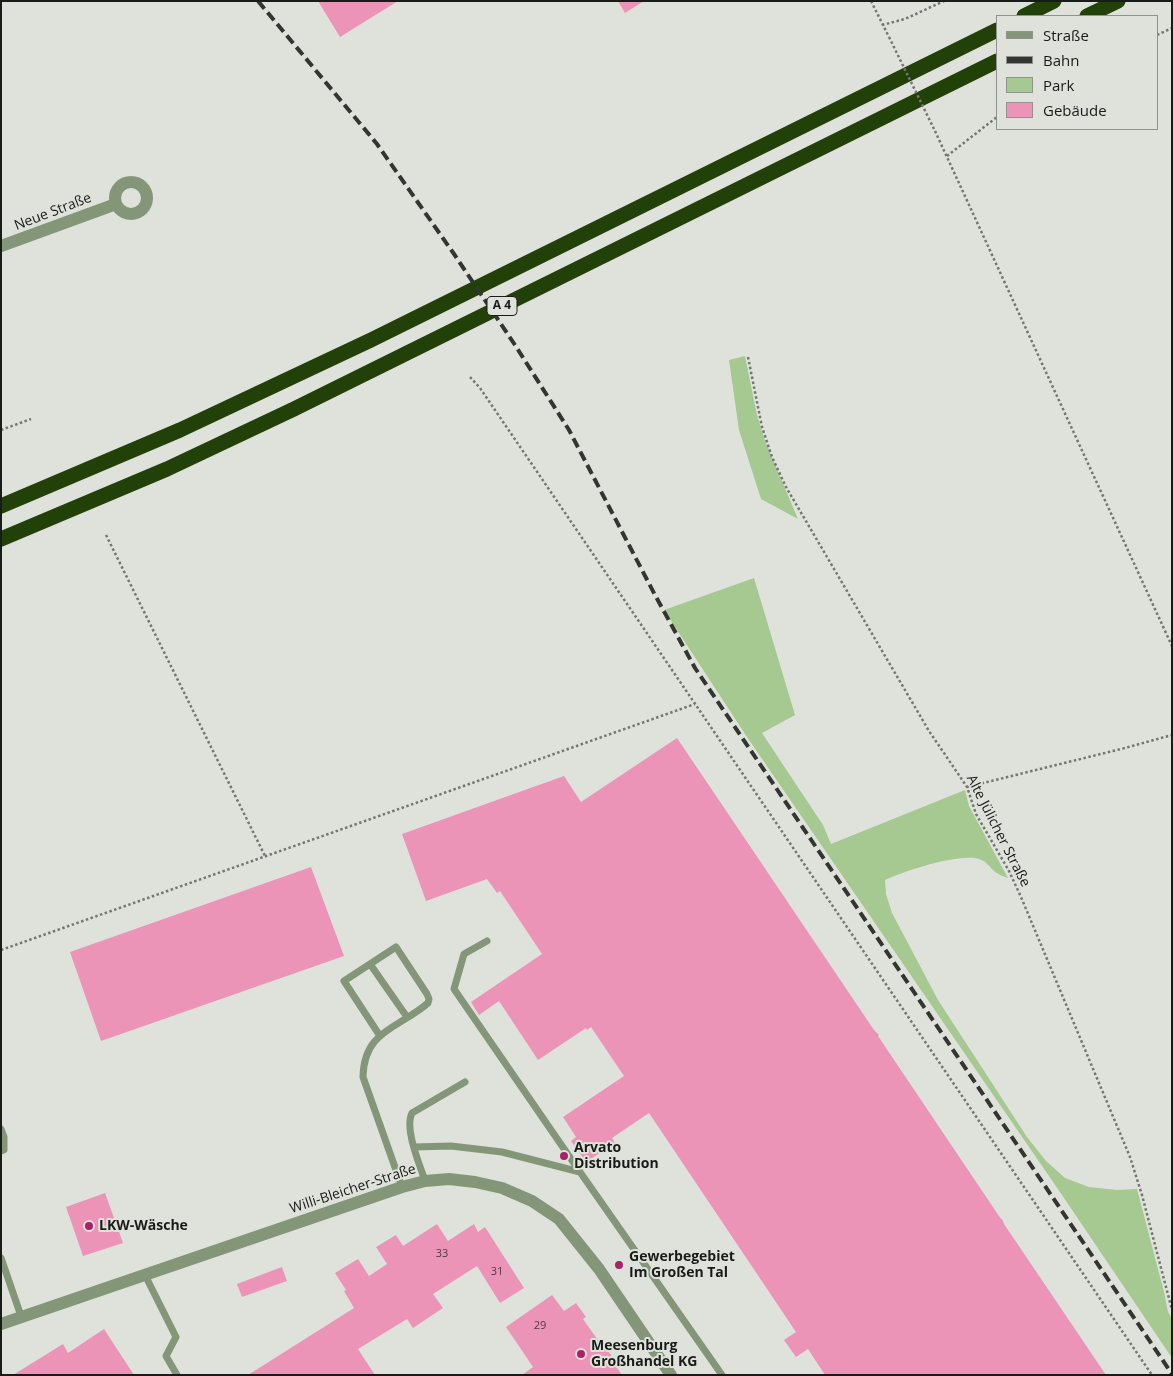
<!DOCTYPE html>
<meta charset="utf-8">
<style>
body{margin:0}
#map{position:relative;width:1173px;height:1376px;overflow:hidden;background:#dee2db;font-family:"Open Sans",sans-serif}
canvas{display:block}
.frame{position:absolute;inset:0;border:2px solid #191b18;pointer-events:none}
.legend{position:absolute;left:996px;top:15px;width:162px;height:115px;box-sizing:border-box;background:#dee2db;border:1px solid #8f928d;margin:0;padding:6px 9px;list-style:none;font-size:15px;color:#191b18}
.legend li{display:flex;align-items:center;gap:10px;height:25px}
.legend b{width:25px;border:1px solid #8f928d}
</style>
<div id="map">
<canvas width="1173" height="1376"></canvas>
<div class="frame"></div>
<ul class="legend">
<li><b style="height:6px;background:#839778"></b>Straße</li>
<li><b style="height:6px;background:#333531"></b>Bahn</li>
<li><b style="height:14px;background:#a5c991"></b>Park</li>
<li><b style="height:14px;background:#eb94b7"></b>Gebäude</li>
</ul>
</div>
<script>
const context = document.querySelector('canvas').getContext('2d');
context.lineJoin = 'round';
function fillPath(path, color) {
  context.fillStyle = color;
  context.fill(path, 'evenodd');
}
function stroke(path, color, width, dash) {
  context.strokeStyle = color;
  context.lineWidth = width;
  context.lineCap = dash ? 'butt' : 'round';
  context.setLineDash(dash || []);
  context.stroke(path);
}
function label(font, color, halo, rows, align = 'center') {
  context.font = font + ' "Open Sans",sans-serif';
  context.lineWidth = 4;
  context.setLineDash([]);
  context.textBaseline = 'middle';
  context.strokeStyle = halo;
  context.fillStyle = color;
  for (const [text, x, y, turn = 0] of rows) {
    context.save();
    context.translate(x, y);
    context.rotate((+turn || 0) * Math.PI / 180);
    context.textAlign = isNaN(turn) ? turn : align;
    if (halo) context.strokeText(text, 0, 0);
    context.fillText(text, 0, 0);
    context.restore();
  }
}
const green = new Path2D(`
 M745,356L757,415L765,441L798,519L761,499L739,430L729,360Z
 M754,578L795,715L762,733L823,825L831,844L965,790L969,806L1008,878C1003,876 997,874 994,871C989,866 986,861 979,859C958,853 905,871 885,880L886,894L892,913L938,1000L1027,1137L1046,1161L1065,1178L1089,1187L1117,1190L1137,1189L1164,1292L1168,1312L1172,1319V1358L1062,1195L749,740L664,610Z`);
const building = new Path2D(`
 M318,1H398L340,37Z
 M618,1H644L625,13Z
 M677,738L874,1030L879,1035L878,1036L1001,1219H1002L1004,1224L1106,1375H825L808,1349L796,1357L784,1340L796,1332L649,1113L612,1138L615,1143L586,1162L571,1141L576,1137L563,1117L624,1076L591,1027L587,1030L586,1028L538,1060L499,1001L479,1015L471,1002L542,954L500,891L497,893L487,879L426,901L402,834L564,776L581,802Z
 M311,867L344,956L101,1041L70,952Z
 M105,1193L123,1243L83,1256L66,1207Z
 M437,1224L448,1241L474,1224L478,1232L485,1227L524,1288L500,1303L477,1266L433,1294L443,1308L413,1328L407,1319L358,1349L375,1375H248L354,1308L344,1291L346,1290L335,1273L358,1259L369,1276L387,1264L376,1247L396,1235L403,1246Z
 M282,1267L287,1281L242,1297L237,1284Z
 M552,1295L564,1311L576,1303L586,1317L583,1319L605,1350L608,1351L613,1358V1362L622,1375H522L533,1367L506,1327Z
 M104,1329L134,1375H13L63,1344L68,1353Z`);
const path = new Path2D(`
 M871,1L889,37
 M882,25L905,19L944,1
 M1157,35L1172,28
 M935,131L1172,646
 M947,156L997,117
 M748,357L762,427L772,457L786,487L929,731L967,787L976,814L1009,871L1021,897L1130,1157L1142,1195L1172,1310
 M470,377L480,388L1152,1375
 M1,430L31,419
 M106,535L265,856
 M967,787L1125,748L1172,735
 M1,950L695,704`);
const service = new Path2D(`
 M487,941L464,954L454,989L580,1172
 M370,964L407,1017
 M380,1036L344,981L396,947L427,994L429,999L428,1003C398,1029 364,1030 363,1077L402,1187
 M1,1129L4,1137V1150L1,1151
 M414,1147L451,1146L502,1152L580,1172L722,1375
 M425,1181C420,1165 404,1129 412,1113L465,1082
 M1,1258L21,1316
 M145,1275L176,1337L166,1356L177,1375`);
const minor = new Path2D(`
 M115 198a16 16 0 1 1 32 0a16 16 0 1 1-32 0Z
 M1,246L116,204
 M1,1324L402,1187L425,1181L449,1179L475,1182L502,1188L532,1201L559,1219L599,1269L671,1375`);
const motorway = new Path2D(`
 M1024,16L1054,1
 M1087,16L1118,1
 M1,506L180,430L371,340L997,30
 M1,539L167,469L294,409L997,61`);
const rail = new Path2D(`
 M258,1L377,144L454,254L515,345L569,430L655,595L695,668L1172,1374`);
const pathBridge = new Path2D(`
 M889,37L935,131`);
const markers = [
 [564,1156,5,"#a92168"],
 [89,1226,5,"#a92168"],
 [619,1265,5,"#a92168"],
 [581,1354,5,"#a92168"]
];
const numberNames = [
 ["33",442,1254],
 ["31",497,1272],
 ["29",540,1326]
];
const shields = [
 [502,306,30]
];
const shieldNames = [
 ["A 4",502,306]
];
const streetNames = [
 ["Neue Straße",53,212,-21],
 ["Alte Jülicher Straße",998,831,63],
 ["Willi-Bleicher-Straße",353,1189,-18]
];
const poiNames = [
 ["Arvato",574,1148],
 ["Distribution",574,1164],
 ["LKW-Wäsche",99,1226],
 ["Gewerbegebiet",629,1257],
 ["Im Großen Tal",629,1273],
 ["Meesenburg",591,1346],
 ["Großhandel KG",591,1362]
];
fillPath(green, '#a5c991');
fillPath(building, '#eb94b7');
stroke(path, '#737671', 2.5, [2.5, 2.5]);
stroke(service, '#839778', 7);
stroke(minor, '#839778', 12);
stroke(motorway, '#224109', 15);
stroke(rail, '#333531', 4, [10, 5]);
stroke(pathBridge, '#737671', 2.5, [2.5, 2.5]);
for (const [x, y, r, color] of markers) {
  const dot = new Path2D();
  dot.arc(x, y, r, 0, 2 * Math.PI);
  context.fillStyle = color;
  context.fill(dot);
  stroke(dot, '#dee2db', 2);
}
label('11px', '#4e3940', null, numberNames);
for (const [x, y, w] of shields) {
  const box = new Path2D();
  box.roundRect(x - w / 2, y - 9.5, w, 19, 4);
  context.fillStyle = '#dee2db';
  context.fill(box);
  stroke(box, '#191b18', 1);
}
label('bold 12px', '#191b18', null, shieldNames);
label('14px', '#191b18', '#dee2db', streetNames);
label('bold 14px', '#191b18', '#dee2db', poiNames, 'left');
</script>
